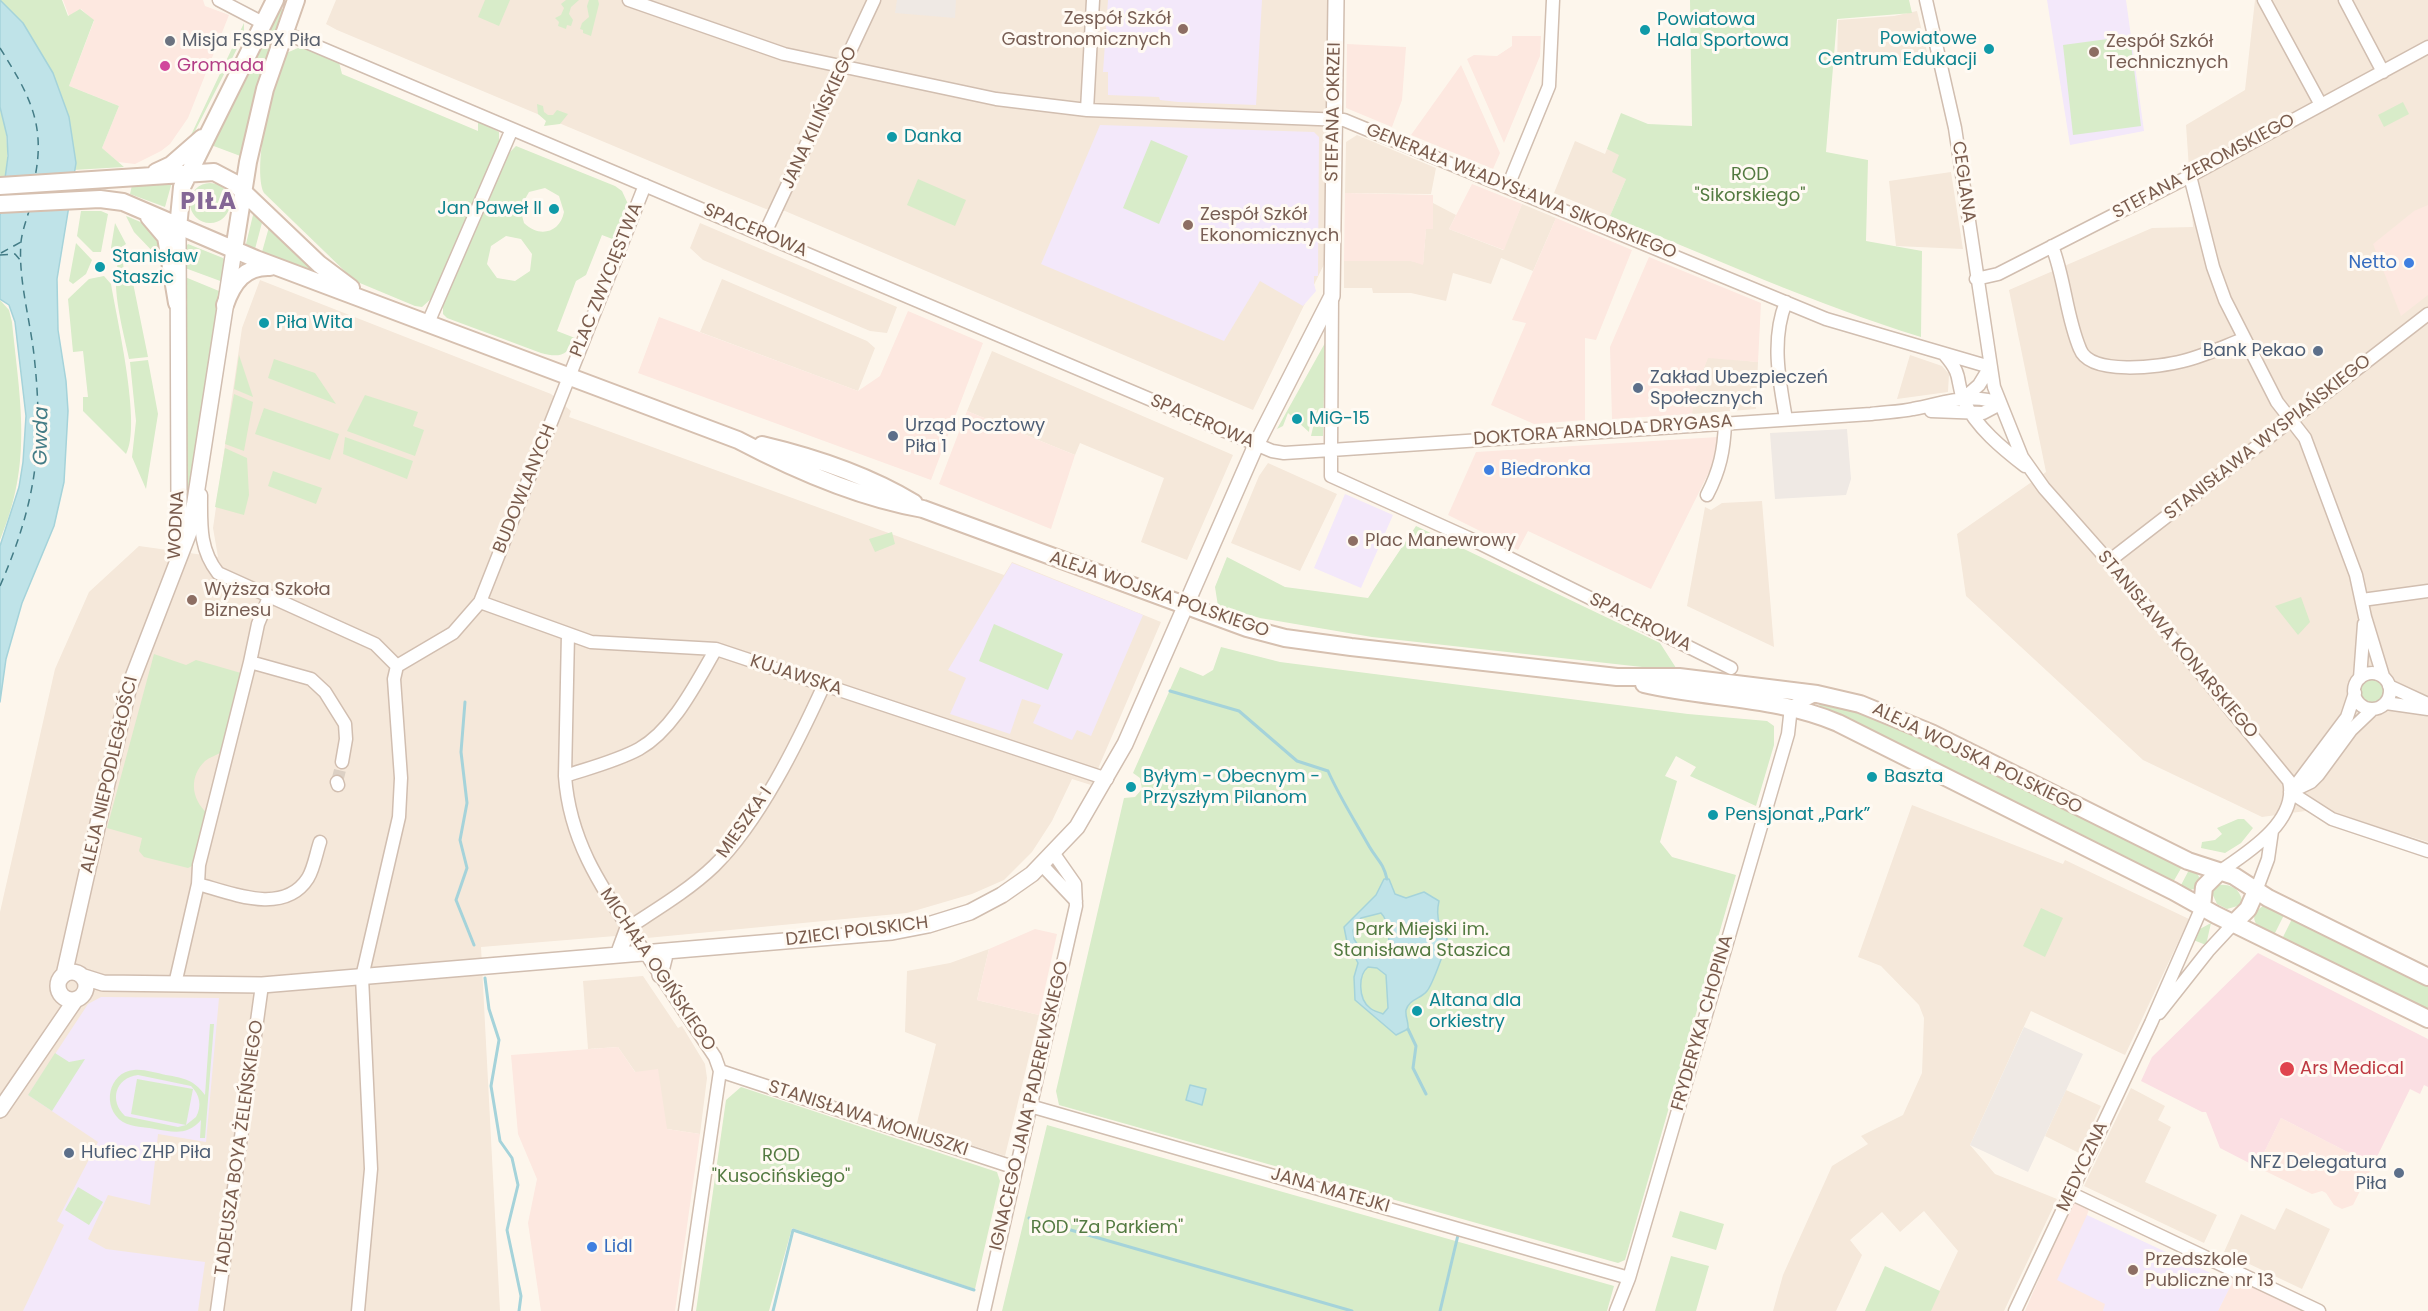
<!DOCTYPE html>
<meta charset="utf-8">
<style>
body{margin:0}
canvas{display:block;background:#fdf6ec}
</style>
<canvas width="2428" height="1311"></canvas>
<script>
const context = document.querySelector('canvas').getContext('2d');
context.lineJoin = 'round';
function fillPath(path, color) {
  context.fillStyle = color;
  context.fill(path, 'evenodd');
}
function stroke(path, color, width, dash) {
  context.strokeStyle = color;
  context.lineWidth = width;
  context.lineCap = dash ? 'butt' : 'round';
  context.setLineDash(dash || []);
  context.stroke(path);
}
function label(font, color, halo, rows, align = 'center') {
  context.font = font + ' Poppins,sans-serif';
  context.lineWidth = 6;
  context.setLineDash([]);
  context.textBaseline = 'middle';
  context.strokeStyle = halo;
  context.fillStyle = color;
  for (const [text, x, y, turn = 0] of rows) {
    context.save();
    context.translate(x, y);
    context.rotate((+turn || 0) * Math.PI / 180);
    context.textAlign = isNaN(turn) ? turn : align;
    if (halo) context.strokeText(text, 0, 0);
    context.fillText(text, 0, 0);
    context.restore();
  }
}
const residential = new Path2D(`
 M336,0H1331L1330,252L1253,410L785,211L766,209L714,188L337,30L326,24Z
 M2255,0H2428V842L2320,809L2262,817L2143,760L1966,596L1957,534L2046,472L2009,290L2152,228L2193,227L2186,125L2245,90Z
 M1917,11L1928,56L1904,62L1837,66L1838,20L1894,16Z
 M1357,135L1436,168L1431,194L1345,193L1346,142Z
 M1575,141L1605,154L1607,149L1619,154L1626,179L1610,216L1554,193Z
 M1951,172L1963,249L1896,246L1889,181Z
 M1433,203L1456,215L1449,229L1503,250L1522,204L1556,218L1533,271L1501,258L1491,284L1453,273L1446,301L1411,293H1373L1372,288H1344V261H1411L1423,264L1426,229L1433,228Z
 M700,223L897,307L887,333L870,331L703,260L690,248Z
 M722,279L867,341L875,348L858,391L700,332Z
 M260,280L551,394L571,411L569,417L589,424L1004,575L1012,562L1161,622L1091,785L1072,779L1052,821L1032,852L1004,880L972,894L907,913L647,938L640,934L481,947L500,1311H0V912L55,669L89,592L139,546L218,557L213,528L242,328Z
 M992,351L1233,455L1187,560L1141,542L1164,478L1080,443L1075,455L967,411Z
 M1910,355L1942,366L1949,374L1948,392L1897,399Z
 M1708,357L1758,362L1756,409L1692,414L1693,395Z
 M1268,463L1337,494L1300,571L1231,543L1259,476Z
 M1762,501L1774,647L1687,606L1705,507L1711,510L1722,503Z
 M1912,805L2063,864L2065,860L2189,919L2125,1055L2031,1011L1970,1145L1995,1174L2057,1199L2004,1311H1930L1958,1251L1924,1211L1900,1232L1882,1212L1850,1240L1862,1255L1836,1311H1773L1783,1275L1832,1166L1868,1144L1861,1136L1903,1115L1922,1073L1924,1018L1919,1005L1881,966L1858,957Z
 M989,949L977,1000L1039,1015L1005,1156L916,1127L936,1044L905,1032L907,971L950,963Z
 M643,976L678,1028L682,1026L705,1064L707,1078L700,1134L667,1129L636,1073L618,1047L588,1049L583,981Z
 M2131,1088L2165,1106L2158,1120L2171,1127L2145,1182L2217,1215L2204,1243L2084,1186Z
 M2066,1090L2101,1106L2079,1153L2045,1136Z
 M2286,1208L2330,1229L2302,1289L2224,1252L2241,1214L2275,1230Z`);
const commercial = new Path2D(`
 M63,0H203L205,6L229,15L188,118L170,144L161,151L135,164L118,162L102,148L119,106L69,86L94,21L81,9L69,16Z
 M1512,36H1541L1540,56L1504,143L1467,59L1474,55L1497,56L1512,46Z
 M1347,44L1406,47L1402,100L1392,127L1346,108Z
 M1461,65L1500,153L1493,169L1411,135Z
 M1472,184L1522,204L1504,250L1449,229Z
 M1345,193L1433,195V229H1426L1423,265L1411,261H1344Z
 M2428,205V295L2401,316L2373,244L2414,211Z
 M1556,218L1632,250L1596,340L1585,338V420L1534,424L1491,405L1526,323L1512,320Z
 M1649,257L1761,303L1758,362L1708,358L1693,395L1692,414L1612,419L1610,347Z
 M908,311L983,343L931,480L638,373L659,317L858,391L880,376Z
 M967,411L1075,455L1051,529L939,484Z
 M1718,437L1712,466L1651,589L1528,531L1518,550L1448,515L1476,452Z
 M1035,929L1057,934L1039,1015L977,1000L989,949Z
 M618,1047L635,1072L658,1069L667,1129L700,1134L675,1311H541L528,1223L537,1179L518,1134L511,1055Z
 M2281,1118L2373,1165L2353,1205L2342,1209L2334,1205L2326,1193L2322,1191L2312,1194L2257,1167Z
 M2075,1196L2091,1203L2087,1215L2106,1305L2103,1311H2025Z
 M2233,1270L2319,1311H2218L2232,1283Z`);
const industrial = new Path2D(`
 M897,0H956L955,18L895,13Z
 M1847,429L1851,479L1846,495L1775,499L1770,433Z
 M2024,1027L2083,1054L2028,1172L1970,1145Z`);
const education = new Path2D(`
 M1108,0H1262L1256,105L1178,102L1160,100L1159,97L1108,95V72H1103Z
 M2047,0H2126L2144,131L2070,145Z
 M1100,125L1314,132L1319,137L1318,276H1314V284L1316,291L1303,306L1260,281L1224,341L1041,264Z
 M1345,494L1393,515L1361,588L1314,568Z
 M1012,563L1143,615L1091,736L1077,730L1072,740L1033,723L1041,705L1022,699L1010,734L950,714L966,678L948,670Z
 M101,997L219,998L206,1142L158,1134L150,1205L108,1195L88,1239L106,1249L205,1262L198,1311H23L64,1225L57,1221L98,1142L28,1095L88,1004Z
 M2087,1215L2232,1283L2218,1311H2103L2105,1304L2057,1280Z`);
const medical = new Path2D(`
 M2258,953L2428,1039V1087L2424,1085L2420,1094L2410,1089L2373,1165L2281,1118L2257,1167L2220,1148L2206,1112H2202L2141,1081L2152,1057Z`);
const green = new Path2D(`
 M0,0H62L68,16L80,9L94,20L69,86L119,106L102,148L124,167L73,170Z
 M485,0H510L499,26L478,17Z
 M566,0H579L571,7L569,14L573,20L571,26L567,25L566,29L558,26L559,22L555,18L561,15L564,8L561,4Z
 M589,0H598L599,4L591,36L583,33V30L580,29L582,23L589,17L587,6Z
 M1690,0H1909L1912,13L1837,19L1826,152L1868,160L1866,241L1922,251L1921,337C1814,304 1714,258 1610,216L1626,179L1612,172L1619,155L1607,149L1621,113L1648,124L1692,126Z
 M279,7L284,11L256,92L243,157L211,145Z
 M244,23V35L192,137L191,135Z
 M2130,36L2141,126L2073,135L2063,45Z
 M298,48L313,51L339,62L342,74L478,131V121L499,132V144L432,298L422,307L415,306L355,281L264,193C252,168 272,82 284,54Z
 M2403,102L2409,114L2384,127L2378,115Z
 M537,104L543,106L544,112L548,115H553L557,110L568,114L560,124L544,126L546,121L538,114Z
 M0,107C9,134 8,158 5,186H0Z
 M1151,140L1188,156L1159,224L1123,208Z
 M516,146L615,186L622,191L628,204L615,240L602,235L586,275L576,281L557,331L575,338C568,356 559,358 541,353L447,318L443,314V303L508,154ZM545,188L559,196L564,212C560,233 539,238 524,223L520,208L529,192ZM506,236L521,239L532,254L530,271L515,281L497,278L487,264L491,246Z
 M918,179L966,200L955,226L907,205Z
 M172,182L165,207L130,194L132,185Z
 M190 203a20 20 0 1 1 40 0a20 20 0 1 1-40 0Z
 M81,211H101L108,214L101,252H93L77,236Z
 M257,214L263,219L255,249L246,244L253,215Z
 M126,216C151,226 157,228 161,256H157L134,232Z
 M115,223L126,244L114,252L111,248Z
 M269,227L317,271L316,273L262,252Z
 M76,243L92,260L86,274L73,284L69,281Z
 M188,244L223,258L225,261L223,282L185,268V247Z
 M123,253L124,257L129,256L123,263L125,278H132L148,357L129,359C124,333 106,273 123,253Z
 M104,276L111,284C117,320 142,426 126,454L83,411V397H88L83,351L73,352L68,299L89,279Z
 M185,277L219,291L220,295L186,510Z
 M0,300L9,310L12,322C20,402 33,462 0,540Z
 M1325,343L1323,436H1311L1317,410L1311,411L1309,432L1288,413L1283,426L1277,429Z
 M239,355L253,397L234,389Z
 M274,359L315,373L336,404L268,378Z
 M148,360L158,414L146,489L132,457L136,421L130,362Z
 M234,394L253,402L244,451L225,444Z
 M365,395L418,412L413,426L424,430L415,456L347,431Z
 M264,408L339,434L330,460L255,434Z
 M345,437L413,461L407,479L343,454Z
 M225,448L247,458L249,495L244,515L215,507Z
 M273,471L322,488L316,504L268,486Z
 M1416,526L1660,643L1678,671L1372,637L1260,618L1218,606L1215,587L1227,557L1285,587L1368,598Z
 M892,532L895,544L875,552L869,539Z
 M2301,597L2310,622L2298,635L2275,606Z
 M994,624L1063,654L1048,690L979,661Z
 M1221,647L1280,662L1688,714L1767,721L1774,726V745L1756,806L1690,776L1696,767L1676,756L1665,776L1677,781L1660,842L1672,857L1736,875L1625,1260L1618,1263L1059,1105L1056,1091L1124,798L1135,797L1142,789L1140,778L1133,773L1180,667L1203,676L1213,670Z
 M154,654L186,665L196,660L241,673L222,752C217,755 210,757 205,761C189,776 191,799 207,813L194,865L188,868L144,857L139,851L142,838L107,828Z
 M2361 691a11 11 0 1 1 22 0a11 11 0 1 1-22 0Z
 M1821,701L1887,720L2183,865L2172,884L1820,707L1819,704Z
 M2238,819H2244L2253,828L2241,843L2225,853L2201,848L2202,842L2215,840L2222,834L2217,828Z
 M2190,868L2196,871L2200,879L2196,888L2188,891L2180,887Z
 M2218,885C2230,884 2239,888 2242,900L2241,905L2227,909L2217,904L2211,891Z
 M2264,905L2285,913L2274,935C2263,930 2251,926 2255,912Z
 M2041,908L2063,918L2045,957L2023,946Z
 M2293,917L2428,984V1012L2282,939Z
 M2211,923L2206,945L2191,939L2198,930Z
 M210,1024H214L205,1138H200L201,1120C187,1136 173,1132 155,1129C145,1127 132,1127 123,1122C101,1108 108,1072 134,1070C144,1069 156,1073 166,1075C184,1078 194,1080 205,1095ZM138,1075L191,1086C200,1095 202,1106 196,1117L186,1125L193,1089L137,1079L131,1114L186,1125L178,1127L125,1116C109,1101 115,1078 138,1075Z
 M55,1053L69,1062L85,1059L52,1111L28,1095Z
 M741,1087L997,1172L1000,1181L975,1289L792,1228L769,1311H696L726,1100Z
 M1047,1125L1614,1286L1607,1311H1002Z
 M78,1187L103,1202L89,1225L65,1210Z
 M1680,1211L1724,1224L1716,1250L1672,1237Z
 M1671,1256L1709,1266L1696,1311H1655Z
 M1885,1266L1940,1291L1931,1311H1865Z`);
const water = new Path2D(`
 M0,0L23,23L53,73L69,117L76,163L57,279L58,330L66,381L68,411L64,482L54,526L22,603L6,659L0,702V546L19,487L23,462L26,416L15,322L9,305L0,299V216L8,156L7,136L0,107Z
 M1384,879H1389L1395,894L1406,898L1424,892L1439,901C1436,914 1438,927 1447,938C1447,946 1432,985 1427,991C1421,999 1409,999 1406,1010C1405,1017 1409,1022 1408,1029L1396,1035L1355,1000L1354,977L1358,963L1347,942L1344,927L1376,895ZM1381,913C1389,921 1391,945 1386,954L1377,957L1363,953L1354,939L1353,930L1361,918ZM1368,967L1377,968L1386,975L1388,1008L1383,1014C1379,1012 1373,1011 1370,1008C1358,999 1358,975 1368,967Z
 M1190,1085L1206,1089L1202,1105L1186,1100Z`);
const stream = new Path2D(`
 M1170,691L1239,711L1297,761L1328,771C1340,798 1355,821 1369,846C1377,860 1383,862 1387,879
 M465,702L461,752L467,803L460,840L467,868L456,900L474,945
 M485,978L489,1009L499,1040L491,1086L500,1141L512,1158L518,1185L507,1230L521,1296L519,1311
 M1408,1029L1416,1046L1413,1068L1426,1094
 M1029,1218L1352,1311
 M773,1311L793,1230L974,1290
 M1440,1311L1458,1235`);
const ferry = new Path2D(`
 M0,48C28,93 46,123 35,177
 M1,253L21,242
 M0,255L15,254L21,261
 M0,586C36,503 44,445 34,355C30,319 18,279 21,242C22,232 26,221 29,211`);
const minorTunnel = new Path2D(`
 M337,782L342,762`);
const minor = new Path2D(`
 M219,0L263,23
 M629,0L784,54L996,99L1087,110L1344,120L1826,319L1990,367
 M1926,0L1955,128L1994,387L2022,457L2044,488L2113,566L2289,781C2299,821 2247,853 2219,872
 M2264,0L2321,105
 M2345,0L2383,72
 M283,32L1272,451L1284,453L1331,450V476L1473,540L1731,668
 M1087,110L1093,0
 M2190,176L2213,267L2225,300L2277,402L2305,438L2356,575L2365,617L2383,676
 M1508,186L1549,86L1553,0
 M764,235L874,0
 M2052,246C2065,279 2066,316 2080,349C2090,376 2160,367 2183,361C2204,356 2225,346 2244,339
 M1976,279L1998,274L2190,176L2428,47
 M1332,296L1331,450L1871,414C1885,412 1900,412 1913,409C1942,404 1972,391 2000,404
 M1786,302C1771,339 1779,380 1786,419
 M428,323L512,129
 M1945,355C1964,377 1955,380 1964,401C1976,427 2003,449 2025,466
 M1963,399L1979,385L1990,367
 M1931,411L1983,413L2000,404
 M201,495C201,524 199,549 218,573L375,644L397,666
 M1707,495C1720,470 1724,450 1725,423
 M2109,561L2428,314
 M2362,600L2428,591
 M480,602L591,642L716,649L1107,779
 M568,634L565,776C570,848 608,896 646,954C669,988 692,1023 715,1057L720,1071L685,1311
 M250,662L258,624L269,597
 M397,666L453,633L480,602L645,185
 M2354 691a18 18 0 1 1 36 0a18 18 0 1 1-36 0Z
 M2360,678L2364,624
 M2389,686L2428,704
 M2386,703L2428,709
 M565,776C589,768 617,761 639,749C674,729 696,683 716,649
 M337,782L338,785
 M2293,789L2347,717L2355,693
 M2290,792L2332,819L2428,851
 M2290,792L2311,782L2318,775L2351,730L2373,709
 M1042,865L1076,901
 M198,884C231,893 284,916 308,878C314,868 316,854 320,842
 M2256,891L2268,859L2272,831
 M628,928C657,909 689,890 714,866C759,822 798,742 824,685
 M175,984L198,884L199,865L250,662L311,679L325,692L345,724L346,739L342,762
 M2159,1013L2208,951L2234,923
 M720,1071L1016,1168
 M1030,1106L1629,1278
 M2070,1193L2319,1311
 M217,1311L262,985
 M358,1311L371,1169L362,977L399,817L401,778L394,679L397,666
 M984,1311L1076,906L1075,884L1054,854
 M1616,1311L1629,1278L1788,734L1791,707L1815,695
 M2015,1311L2151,1023L2202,907`);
const tertiary = new Path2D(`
 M176,557L179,505L178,228
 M618,955L628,928
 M58 986a14 14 0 1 1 28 0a14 14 0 1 1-28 0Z
 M64,975L128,690L191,527L234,250
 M660,975L666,951
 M84,977L103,983L262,985L892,932L928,925L970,912L1002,895L1032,874L1077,827L1125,744L1256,445L1332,296L1336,0
 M0,1110L76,999`);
const secondary = new Path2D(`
 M156,172L171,165L202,138
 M0,186L214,172L233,182L319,264L351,288
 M0,204L100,199L123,202L256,259L738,440C795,470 858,498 923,509L1247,628L1285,638L1351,647L1617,677H1679L1817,694L1860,704L1931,733L2188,861L2234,876L2268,898L2428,977
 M149,217L166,237L177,303
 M178,228L182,187L275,0
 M234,250L248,162L265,89L296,0
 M225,305C233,282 245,266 270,267
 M762,445C813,457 869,476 914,503
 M1644,684C1709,699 1777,697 1838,723L2173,891L2216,915L2428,1019
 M2202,907L2204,887L2219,872
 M2234,923L2248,909L2256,891`);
const markers = [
 [1183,29,6,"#8d6e63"],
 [1645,30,6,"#0f9aa8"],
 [170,41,6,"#6b7280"],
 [1989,49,6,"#0f9aa8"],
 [2094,52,6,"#8d6e63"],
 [165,66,6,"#d1479c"],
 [892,137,6,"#0f9aa8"],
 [554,209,6,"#0f9aa8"],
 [1188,225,6,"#8d6e63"],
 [2409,263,6,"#3f7fe0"],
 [100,267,6,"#0f9aa8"],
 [264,323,6,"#0f9aa8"],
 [2318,351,6,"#5c6f8a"],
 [1638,388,6,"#5c6f8a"],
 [1297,419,6,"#0f9aa8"],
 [893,436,6,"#5c6f8a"],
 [1489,470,6,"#3f7fe0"],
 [1353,541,6,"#8d6e63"],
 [192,600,6,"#8d6e63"],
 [1872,777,6,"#0f9aa8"],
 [1131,787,6,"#0f9aa8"],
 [1713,815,6,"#0f9aa8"],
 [1417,1011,6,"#0f9aa8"],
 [2287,1069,8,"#e0444e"],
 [69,1153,6,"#5c6f8a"],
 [2399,1173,6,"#5c6f8a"],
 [592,1247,6,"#3f7fe0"],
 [2133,1270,6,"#8d6e63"]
];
const educationNames = [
 ["Zespół Szkół",1171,19,"right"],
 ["Gastronomicznych",1171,40,"right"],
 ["Zespół Szkół",2106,42],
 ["Technicznych",2106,63],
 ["Zespół Szkół",1200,215],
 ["Ekonomicznych",1200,236],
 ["Plac Manewrowy",1365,541],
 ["Wyższa Szkoła",204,590],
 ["Biznesu",204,611],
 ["Przedszkole",2145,1260],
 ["Publiczne nr 13",2145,1281]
];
const cultureNames = [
 ["Powiatowa",1657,20],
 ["Hala Sportowa",1657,41],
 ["Powiatowe",1977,39,"right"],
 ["Centrum Edukacji",1977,60,"right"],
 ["Danka",904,137],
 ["Jan Paweł II",542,209,"right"],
 ["Stanisław",112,257],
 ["Staszic",112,278],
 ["Piła Wita",276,323],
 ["MiG-15",1309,419],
 ["Byłym - Obecnym -",1143,777],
 ["Przyszłym Pilanom",1143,798],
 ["Baszta",1884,777],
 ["Pensjonat „Park”",1725,815],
 ["Altana dla",1429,1001],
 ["orkiestry",1429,1022]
];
const worshipNames = [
 ["Misja FSSPX Piła",182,41]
];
const hotelNames = [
 ["Gromada",177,66]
];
const streetNames = [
 ["STEFANA OKRZEI",1334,112,-89],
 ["JANA KILIŃSKIEGO",820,118,-65],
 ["STEFANA ŻEROMSKIEGO",2204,167,-28],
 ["CEGLANA",1963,182,82],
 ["GENERAŁA WŁADYSŁAWA SIKORSKIEGO",1521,192,22],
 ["SPACEROWA",755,231,23],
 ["PLAC ZWYCIĘSTWA",607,280,-68],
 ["SPACEROWA",1202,422,23],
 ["DOKTORA ARNOLDA DRYGASA",1603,431,-4],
 ["STANISŁAWA WYSPIAŃSKIEGO",2268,438,-38],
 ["BUDOWLANYCH",525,489,-68],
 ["WODNA",177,525,-87],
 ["ALEJA WOJSKA POLSKIEGO",1159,595,19],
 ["SPACEROWA",1640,623,26],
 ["STANISŁAWA KONARSKIEGO",2177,645,50],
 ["KUJAWSKA",796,676,18],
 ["ALEJA WOJSKA POLSKIEGO",1977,759,26],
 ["ALEJA NIEPODLEGŁOŚCI",110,775,-77],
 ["MIESZKA I",745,823,-55],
 ["DZIECI POLSKICH",857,932,-7],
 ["MICHAŁA OGIŃSKIEGO",657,970,56],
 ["FRYDERYKA CHOPINA",1703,1023,-74],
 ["IGNACEGO JANA PADEREWSKIEGO",1030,1106,-77],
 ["STANISŁAWA MONIUSZKI",868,1119,18],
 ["TADEUSZA BOYA ŻELEŃSKIEGO",240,1148,-82],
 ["MEDYCZNA",2083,1167,-65],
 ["JANA MATEJKI",1330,1191,16]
];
const parkNames = [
 ["ROD",1750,175],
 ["\"Sikorskiego\"",1750,196],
 ["Park Miejski im.",1422,930],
 ["Stanisława Staszica",1422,951],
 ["ROD",781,1156],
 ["\"Kusocińskiego\"",781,1177],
 ["ROD \"Za Parkiem\"",1107,1228]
];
const shopNames = [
 ["Netto",2397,263,"right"],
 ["Biedronka",1501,470],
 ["Lidl",604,1247]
];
const serviceNames = [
 ["Bank Pekao",2306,351,"right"],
 ["Zakład Ubezpieczeń",1650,378],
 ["Społecznych",1650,399],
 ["Urząd Pocztowy",905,426],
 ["Piła 1",905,447],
 ["Hufiec ZHP Piła",81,1153],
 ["NFZ Delegatura",2387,1163,"right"],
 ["Piła",2387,1184,"right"]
];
const healthNames = [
 ["Ars Medical",2300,1069]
];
const waterNames = [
 ["Gwda",42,436,-89]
];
const districtNames = [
 ["PIŁA",209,203]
];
fillPath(residential, '#f5e8da');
fillPath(commercial, '#fde8e0');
fillPath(industrial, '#efe9e4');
fillPath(education, '#f3e8fa');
fillPath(medical, '#fbdfe3');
fillPath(green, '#d8ecc9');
fillPath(water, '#bfe3e8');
stroke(water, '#a5d3da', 1.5);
stroke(stream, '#a5d3da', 3);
stroke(ferry, '#437c86', 1.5, [8, 6]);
stroke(minorTunnel, '#dcd0c4', 12, [12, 6]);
stroke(minor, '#d1beb0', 15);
stroke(tertiary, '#d1beb0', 18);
stroke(secondary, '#d6c0b0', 20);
stroke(minor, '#fff', 12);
stroke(tertiary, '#fff', 15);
stroke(secondary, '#fff', 16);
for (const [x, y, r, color] of markers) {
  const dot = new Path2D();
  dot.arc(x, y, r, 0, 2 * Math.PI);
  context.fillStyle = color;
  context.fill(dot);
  stroke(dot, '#fffaf3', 2);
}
label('18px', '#785e54', '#fffaf3', educationNames, 'left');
label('18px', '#0d838f', '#fffaf3', cultureNames, 'left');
label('18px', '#5b616d', '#fffaf3', worshipNames, 'left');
label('18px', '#b23c85', '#fffaf3', hotelNames, 'left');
label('18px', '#7a5c4d', '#fffaf3', streetNames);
label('18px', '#537a41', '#fffaf3', parkNames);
label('18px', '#366cbe', '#fffaf3', shopNames, 'left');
label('18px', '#4e5e75', '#fffaf3', serviceNames, 'left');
label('18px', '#be3a42', '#fffaf3', healthNames, 'left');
label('italic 20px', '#437c86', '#fffaf3', waterNames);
context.letterSpacing = '1.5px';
label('bold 24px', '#846695', '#fffaf3', districtNames);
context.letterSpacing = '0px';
</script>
